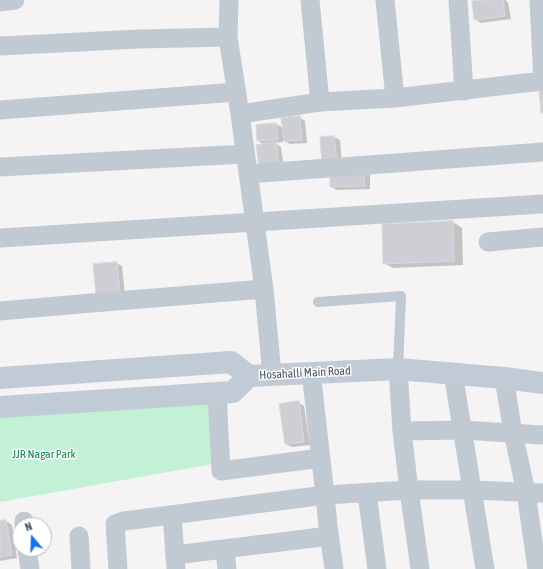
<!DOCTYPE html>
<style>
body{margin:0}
#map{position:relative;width:543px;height:569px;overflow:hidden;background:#f5f3f3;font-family:"Asap Condensed",sans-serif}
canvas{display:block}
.north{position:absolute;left:12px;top:517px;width:40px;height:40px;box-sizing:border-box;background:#fff;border:1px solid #b7bbc0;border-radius:50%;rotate:341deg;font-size:11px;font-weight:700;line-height:16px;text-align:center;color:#4a5661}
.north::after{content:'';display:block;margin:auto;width:14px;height:18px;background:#1a73e8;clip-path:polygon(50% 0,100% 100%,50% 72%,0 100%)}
</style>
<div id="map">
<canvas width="543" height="569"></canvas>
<div class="north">N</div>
</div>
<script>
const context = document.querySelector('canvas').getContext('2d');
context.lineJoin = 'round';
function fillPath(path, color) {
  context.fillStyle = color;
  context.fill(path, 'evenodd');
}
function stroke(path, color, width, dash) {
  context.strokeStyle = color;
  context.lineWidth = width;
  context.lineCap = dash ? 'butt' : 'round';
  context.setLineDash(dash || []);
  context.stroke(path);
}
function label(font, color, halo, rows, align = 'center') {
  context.font = font + ' "Asap Condensed",sans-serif';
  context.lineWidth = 3;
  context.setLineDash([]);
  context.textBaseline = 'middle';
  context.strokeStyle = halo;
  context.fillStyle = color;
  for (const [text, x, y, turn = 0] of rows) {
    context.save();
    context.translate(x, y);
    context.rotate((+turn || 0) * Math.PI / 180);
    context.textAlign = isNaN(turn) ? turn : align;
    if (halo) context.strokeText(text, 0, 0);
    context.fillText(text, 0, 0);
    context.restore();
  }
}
const green = new Path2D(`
 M211,401L213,464L0,502V417Z`);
const shadow = new Path2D(`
 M489,0H505L508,2L511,19L481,23L475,19Z
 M299,117L305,121L307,143L290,144L283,140V142L275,143L281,147L284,168H260L265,145L258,141L276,124L283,128Z
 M334,137L340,140L342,165L329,166L321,138Z
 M370,172V189L337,190L331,187Z
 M453,222L462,228L463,265L393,268L384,263Z
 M116,263L122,266L125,296L103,298Z
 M298,402L304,406L310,445L292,447L286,444Z
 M6,521L12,525L17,558L0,561V522Z`);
const building = new Path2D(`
 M482,0H503L505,16L474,20L472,1Z
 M543,90V113H541L539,91Z
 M300,116L302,140L284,141L281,118Z
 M276,123L278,139L257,141L256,125Z
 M334,136L337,162L322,164L320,137Z
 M276,142L279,165L259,168L256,145Z
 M364,167L365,186L330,187V169Z
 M453,221L454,261L383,264L382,224Z
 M117,262L120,293L96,295L93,264Z
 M299,401L304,442L285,444L279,404Z
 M6,520L12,555L0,557V521Z`);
const lane = new Path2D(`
 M318,302L401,296L398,369`);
const street = new Path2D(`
 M229,0L228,37L240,114L264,289L272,375
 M310,0L320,102
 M385,0L395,98
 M458,0L464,91
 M0,2L15,0
 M0,46L139,39L228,37
 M0,110L236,92
 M240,114L320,102L395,98L543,81L539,0
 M0,167L245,154
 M248,174L543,152
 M0,238L543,204
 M488,242L543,237
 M0,311L80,304L264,289
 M398,369L402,431L409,490L420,569
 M311,372L325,495L328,526L334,569
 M453,373L485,569
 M504,378L513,433L526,492L537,569
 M217,393L221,471L321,458
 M402,431L463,430L543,435
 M367,493L377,569
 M172,515L176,569
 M24,521V525
 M79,536L81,569
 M27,549L30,569
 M225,549L227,569
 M175,555L329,536
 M118,569L115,524L124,521L325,495L409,490H473L543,493`);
const secondary = new Path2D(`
 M0,378L231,362L249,376L398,369L504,378L543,383
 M0,407L233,392L249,376`);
const streetNames = [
 ["Hosahalli Main Road",305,373,-3]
];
const parkNames = [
 ["JJR Nagar Park",44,454]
];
fillPath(green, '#c3f1d5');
fillPath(shadow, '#0003');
fillPath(building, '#cdcfd5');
stroke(building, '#d7d9de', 1);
stroke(lane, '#c1cad2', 10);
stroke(street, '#c1cad2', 19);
stroke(secondary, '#c1cbd6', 22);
label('12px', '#4a5661', '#fff', streetNames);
label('12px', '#17864f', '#fff', parkNames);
</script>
